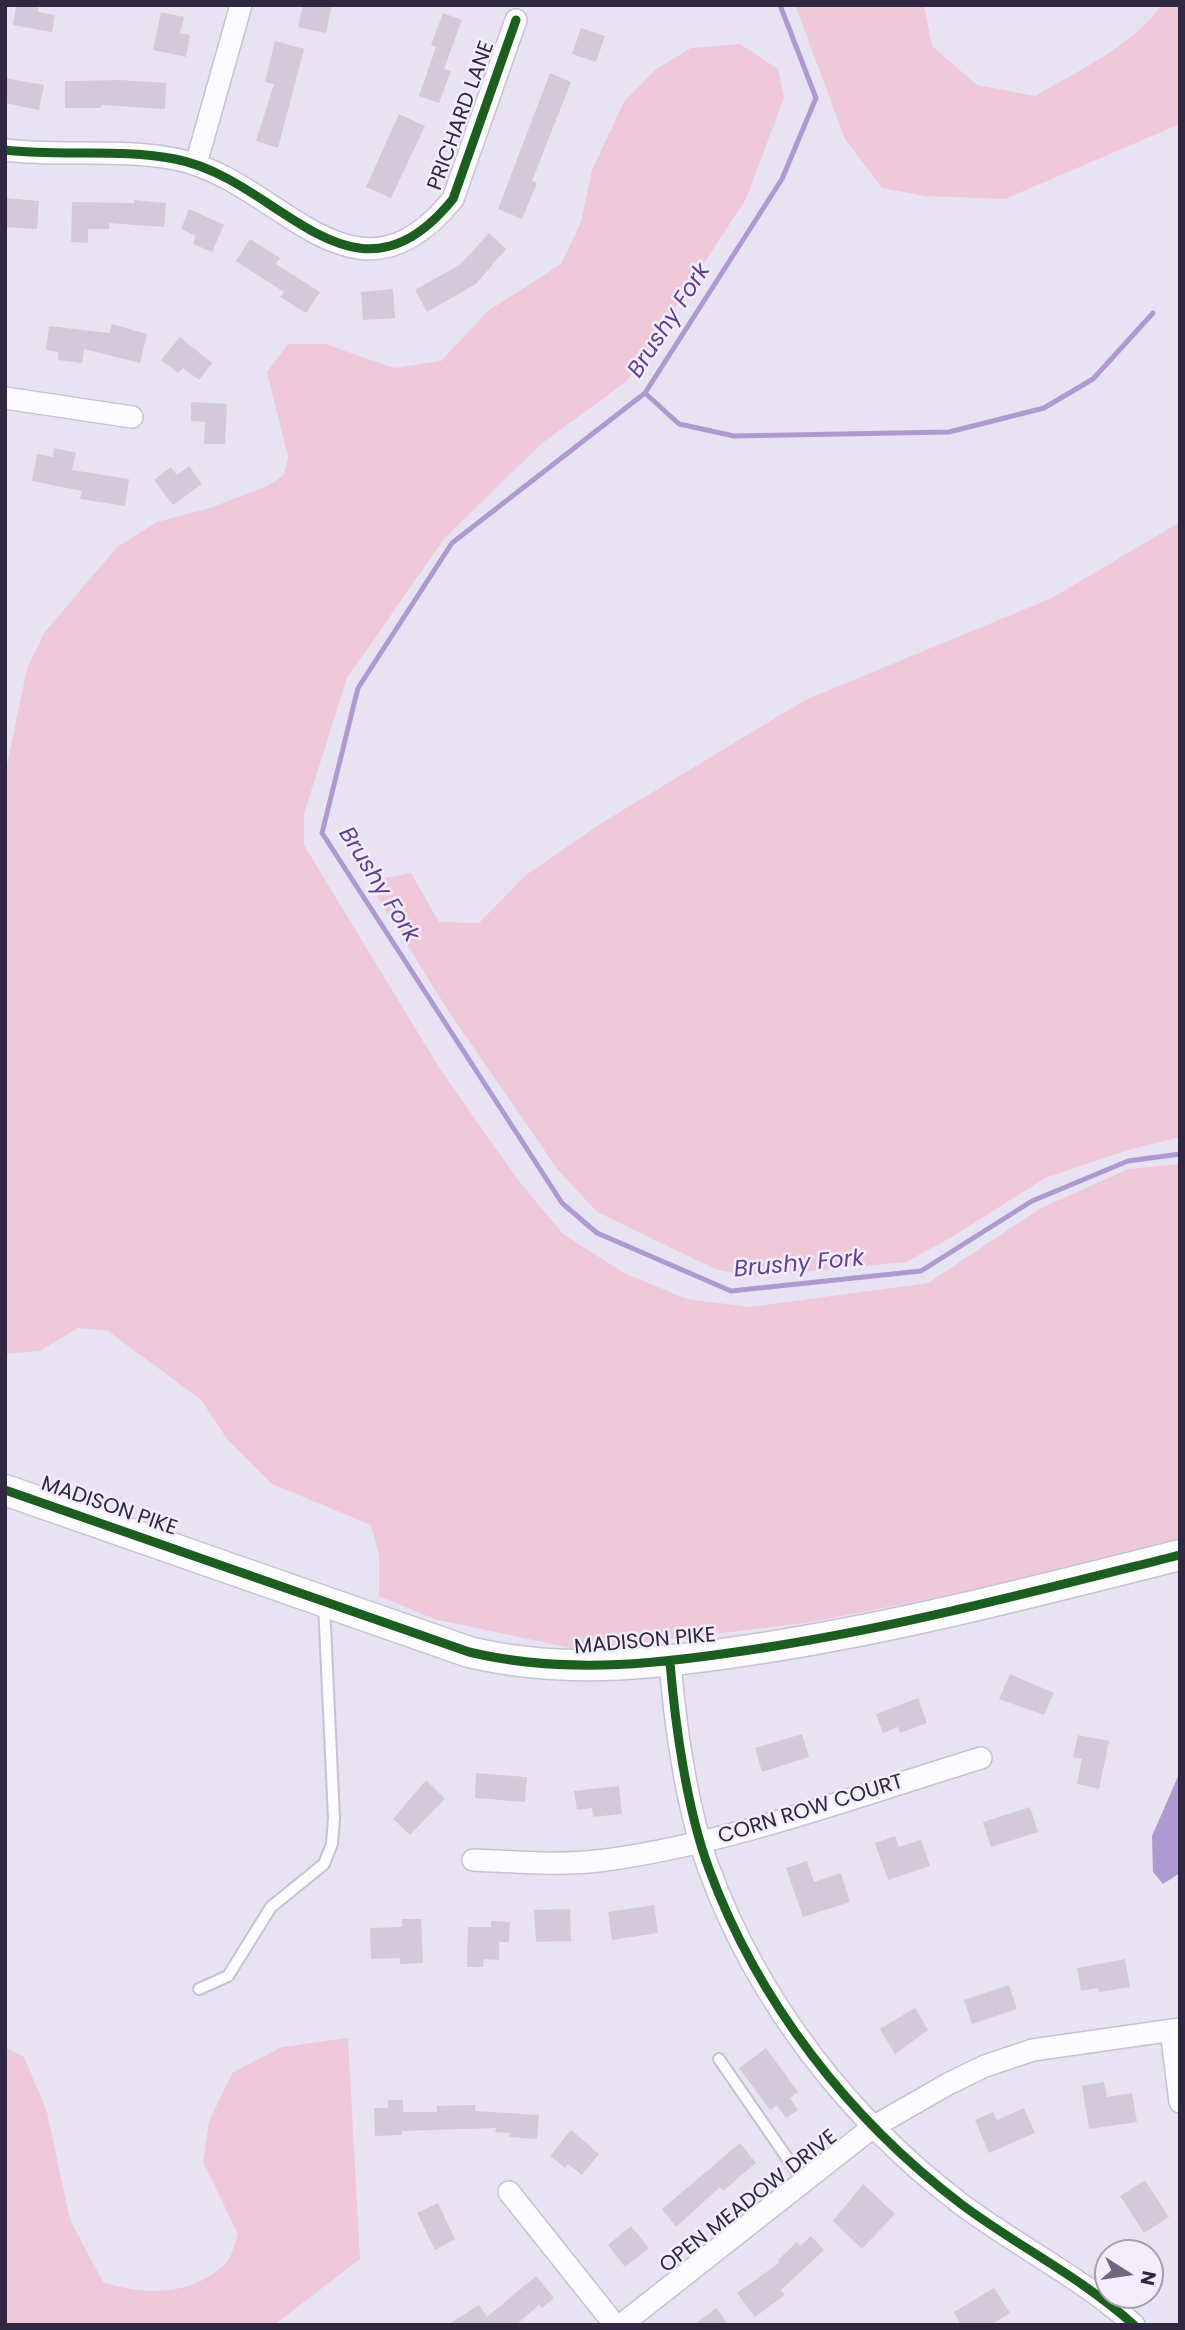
<!DOCTYPE html>
<style>
body{margin:0}
#map{position:relative;width:1185px;height:2330px;overflow:hidden;background:#e8e3f2;font-family:Poppins,sans-serif}
canvas{display:block}
.frame{position:absolute;inset:0;border:7px solid #302740;pointer-events:none}
.north{position:absolute;left:1094px;top:2239px;width:70px;height:70px;box-sizing:border-box;background:#f1edfa;border:2px solid #a49eb0;border-radius:50%;rotate:102deg;font-size:19px;font-weight:700;line-height:28px;text-align:center;color:#302740}
.north::after{content:'';display:block;margin:auto;width:24px;height:32px;background:#70697e;clip-path:polygon(50% 0,100% 100%,50% 72%,0 100%)}
</style>
<div id="map">
<canvas width="1185" height="2330"></canvas>
<div class="frame"></div>
<div class="north">N</div>
</div>
<script>
const context = document.querySelector('canvas').getContext('2d');
context.lineJoin = 'round';
function fillPath(path, color) {
  context.fillStyle = color;
  context.fill(path, 'evenodd');
}
function stroke(path, color, width, dash) {
  context.strokeStyle = color;
  context.lineWidth = width;
  context.lineCap = dash ? 'butt' : 'round';
  context.setLineDash(dash || []);
  context.stroke(path);
}
function label(font, color, halo, rows, align = 'center') {
  context.font = font + ' Poppins,sans-serif';
  context.lineWidth = 5;
  context.setLineDash([]);
  context.textBaseline = 'middle';
  context.strokeStyle = halo;
  context.fillStyle = color;
  for (const [text, x, y, turn = 0] of rows) {
    context.save();
    context.translate(x, y);
    context.rotate((+turn || 0) * Math.PI / 180);
    context.textAlign = isNaN(turn) ? turn : align;
    if (halo) context.strokeText(text, 0, 0);
    context.fillText(text, 0, 0);
    context.restore();
  }
}
const green = new Path2D(`
 M795,5H924L932,46L977,85L1035,96C1078,71 1132,46 1162,5H1180V124L1005,199L925,196L882,188L845,139Z
 M740,44L778,69L784,98L746,199L627,381L541,444L444,539L347,678L304,814V845L440,1069L518,1180L563,1234L624,1273L687,1299L750,1307L928,1283L1041,1208L1128,1169L1180,1164V1538L966,1592L806,1623L580,1650L434,1619L379,1596V1554L371,1525L272,1484L227,1439L201,1400L108,1331L78,1328L40,1351L5,1354V774L27,669L44,633L117,547L157,522L213,507L269,485L284,475L288,457L267,372L288,344H325L394,368L441,361L488,311L561,264L581,222L592,170L624,102L655,70L691,48Z
 M1180,522V1137L1128,1150L1045,1178L952,1237L906,1262L751,1277L715,1269L597,1212L558,1170L447,1009L378,898L381,879L411,873L439,922L479,923L526,875L600,824L805,700L1052,598Z
 M348,2038L360,2259L274,2325H5V2047L24,2057L47,2112L70,2220L103,2282C144,2296 192,2296 225,2264C232,2257 235,2243 238,2234L203,2162L209,2121L233,2072L282,2047Z`);
const water = new Path2D(`
 M1180,1772V1873L1163,1884L1153,1872L1152,1836Z`);
const stream = new Path2D(`
 M780,5L816,98L782,179L645,393L452,543L358,688L322,833L562,1203L597,1233L731,1291L921,1271L1032,1201L1128,1161L1180,1154
 M645,393L679,424L734,436L949,432L1044,408L1093,379L1153,313`);
const building = new Path2D(`
 M16,5H39L38,12L55,15L52,32L13,25Z
 M303,5H332L326,33L298,27Z
 M161,12L184,17L180,33L190,35L186,57L153,50Z
 M443,13L462,20L444,69L451,71L439,103L419,96L436,47L431,45Z
 M581,28L605,36L596,62L572,54Z
 M275,41L304,49L278,148L256,141L274,84L265,82Z
 M550,73L571,82L532,181L537,183L522,219L498,209Z
 M5,78L44,85L39,110L5,103Z
 M121,80L166,83L165,109L101,105V108H65V81Z
 M399,114L425,126L391,198L366,187Z
 M5,198L39,201L37,229L5,227Z
 M134,200L166,203L164,227L109,223V229H88V243L71,242L72,202L134,203Z
 M189,209L224,225L212,252L193,244L196,236L181,229Z
 M489,233L506,249L476,284L427,312L415,290L461,264Z
 M250,239L280,258L276,264L320,292L306,313L280,297L284,292L236,261Z
 M393,289L395,318L363,320L361,292Z
 M112,324L147,334L140,363L84,349L82,363L58,360V352L46,350L49,326L109,333Z
 M180,337L212,363L199,380L183,368L178,373L161,360Z
 M191,402L227,404L225,444H204L205,422L191,421Z
 M54,448L76,453L72,470L129,479L125,506L80,499L82,491L32,481L37,454L53,457Z
 M189,466L202,484L173,505L154,480L171,467L177,475Z
 M1010,1674L1054,1693L1044,1715L999,1699Z
 M918,1698L927,1723L900,1733L898,1727L883,1733L876,1714Z
 M802,1734L809,1757L762,1772L755,1748Z
 M1078,1735L1109,1741L1099,1789L1077,1784L1082,1759L1073,1757Z
 M476,1773L527,1777L525,1802L475,1798Z
 M426,1780L445,1799L410,1835L393,1819Z
 M619,1786L622,1814L593,1817L592,1808L577,1810L574,1791Z
 M1030,1807L1038,1832L991,1847L983,1822Z
 M895,1836L899,1847L921,1840L930,1866L888,1880L875,1843Z
 M807,1861L814,1882L841,1873L850,1902L803,1917L786,1868Z
 M654,1905L658,1933L612,1940L608,1912Z
 M570,1909L571,1941L536,1942L534,1910Z
 M402,1919H421L423,1963L400,1964V1958L371,1959L370,1928L402,1927Z
 M491,1921L510,1922L509,1942H499V1960L484,1959L483,1967H467L468,1927H491Z
 M1125,1959L1130,1987L1099,1992L1098,1988L1081,1991L1077,1968Z
 M1009,1985L1017,2009L972,2024L964,2000Z
 M915,2008L928,2030L895,2054L880,2029Z
 M766,2048L798,2092L790,2098L798,2110L786,2118L777,2105L770,2110L739,2068Z
 M1104,2082L1107,2097L1132,2093L1137,2122L1089,2129L1082,2086Z
 M388,2100H403V2112H437V2106L475,2105V2111L539,2115L537,2139L509,2137L510,2133L495,2132L496,2128L402,2131V2135L375,2136L374,2108H388Z
 M1024,2108L1035,2133L989,2153L975,2120L993,2112L997,2120Z
 M571,2130L599,2154L582,2175L568,2164L565,2168L550,2156Z
 M740,2143L756,2163L723,2191L720,2187L676,2227L662,2209Z
 M1145,2180L1169,2217L1144,2233L1120,2196Z
 M863,2184L895,2214L862,2249L833,2221Z
 M438,2203L455,2239L435,2250L417,2213Z
 M631,2226L649,2248L625,2267L608,2245Z
 M811,2236L824,2250L781,2290L785,2295L755,2317L737,2293L780,2262L778,2260L797,2242L800,2246Z
 M536,2276L554,2298L542,2308L539,2305L516,2325H447L479,2305L487,2317Z
 M994,2288L1010,2313L991,2325H961L954,2312Z
 M716,2308L729,2325H694Z`);
const lane = new Path2D(`
 M199,1989L228,1976L271,1907L324,1864L332,1844L334,1818L324,1605
 M719,2059L803,2181`);
const street = new Path2D(`
 M5,150C61,157 120,148 175,159C281,179 352,323 453,199L516,20
 M196,164L241,5
 M5,398L132,417
 M670,1662C675,1725 687,1810 709,1869C758,2002 849,2119 961,2204C1017,2246 1081,2277 1134,2325
 M473,1860C517,1862 562,1866 606,1860C734,1842 857,1796 981,1758
 M1171,2031L1180,2102
 M509,2192L615,2325
 M621,2325L873,2127L948,2084L985,2066L1033,2050L1180,2029`);
const secondary = new Path2D(`
 M5,1490L469,1652C569,1676 668,1663 769,1647C908,1625 1044,1589 1180,1555`);
const cycleway = new Path2D(`
 M5,150C61,157 120,148 175,159C281,179 352,323 453,199L516,20
 M5,1490L469,1652C569,1676 668,1663 769,1647C908,1625 1044,1589 1180,1555
 M670,1662C675,1725 687,1810 709,1869C758,2002 849,2119 961,2204C1017,2246 1081,2277 1134,2325`);
const streetNames = [
 ["PRICHARD LANE",462,116,-70],
 ["MADISON PIKE",109,1507,19],
 ["MADISON PIKE",645,1642,-5],
 ["CORN ROW COURT",811,1810,-17],
 ["OPEN MEADOW DRIVE",749,2202,-38]
];
const waterNames = [
 ["Brushy Fork",670,321,-57],
 ["Brushy Fork",378,885,58],
 ["Brushy Fork",799,1265,-5]
];
fillPath(green, '#efc9da');
fillPath(water, '#ae9ad0');
stroke(stream, '#ae9ad0', 5);
fillPath(building, '#d4c9da');
stroke(lane, '#c8c1d5', 14);
stroke(street, '#c8c1d5', 24);
stroke(secondary, '#c8c1d5', 33);
stroke(lane, '#fcfbfd', 10);
stroke(street, '#fcfbfd', 21);
stroke(secondary, '#fcfbfd', 30);
stroke(cycleway, '#1b5e20', 9);
label('21px', '#302740', '#f1edfa', streetNames);
label('italic 23px', '#633f94', '#f1edfa', waterNames);
</script>
